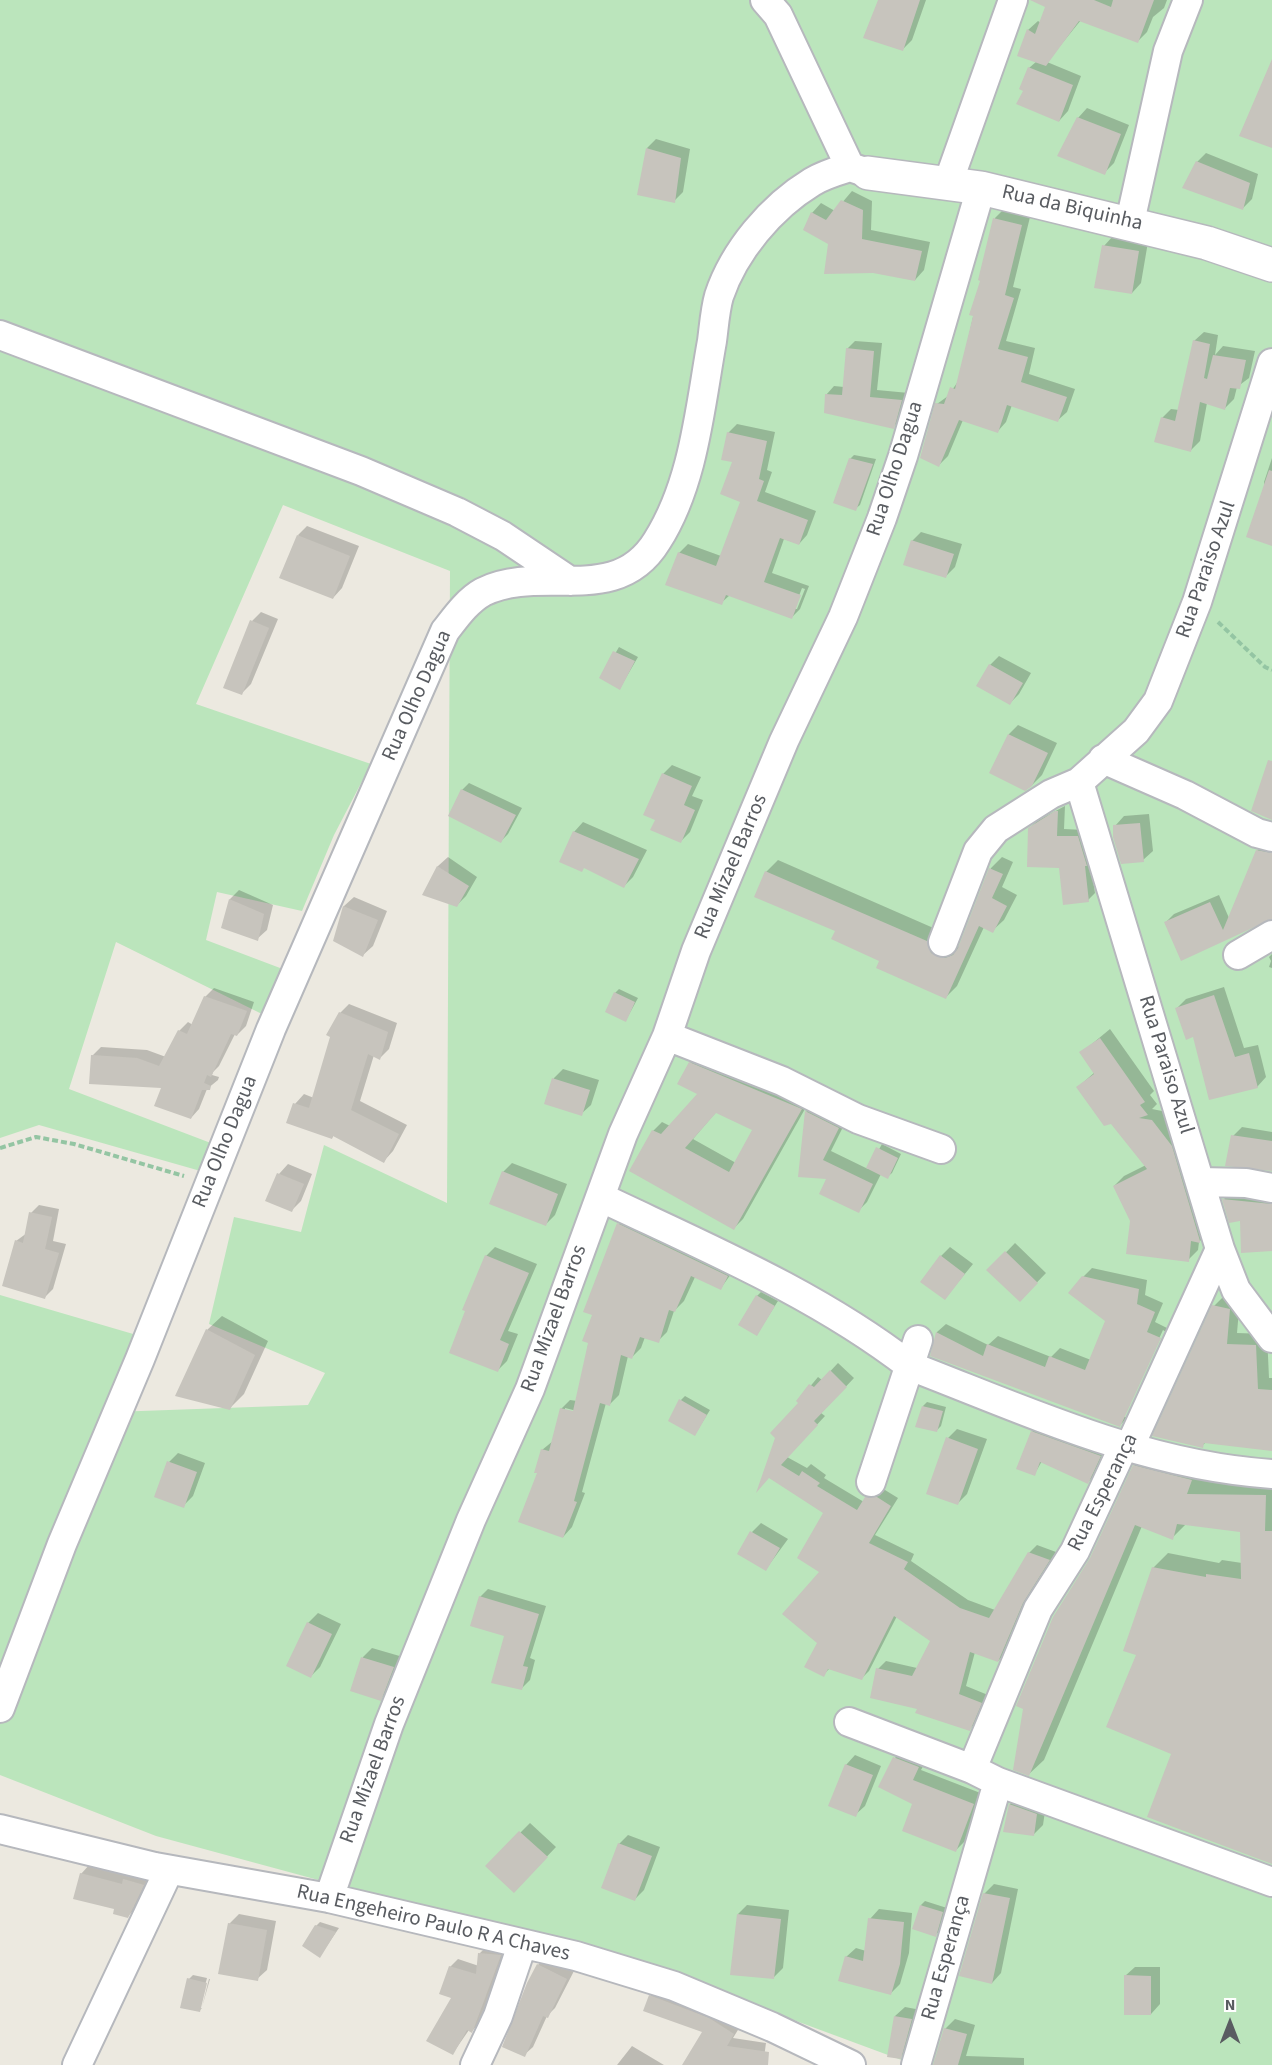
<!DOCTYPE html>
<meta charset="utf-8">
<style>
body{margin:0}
#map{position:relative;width:1272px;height:2065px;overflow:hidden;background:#ece9e0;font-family:"Source Sans 3",sans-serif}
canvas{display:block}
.north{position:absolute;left:1200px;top:1993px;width:60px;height:60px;-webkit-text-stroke:4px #fff;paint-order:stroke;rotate:0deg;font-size:16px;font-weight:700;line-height:24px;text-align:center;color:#595c61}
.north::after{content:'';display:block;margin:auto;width:21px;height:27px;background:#595c61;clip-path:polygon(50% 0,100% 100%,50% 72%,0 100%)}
</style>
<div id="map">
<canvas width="1272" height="2065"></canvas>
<div class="north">N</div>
</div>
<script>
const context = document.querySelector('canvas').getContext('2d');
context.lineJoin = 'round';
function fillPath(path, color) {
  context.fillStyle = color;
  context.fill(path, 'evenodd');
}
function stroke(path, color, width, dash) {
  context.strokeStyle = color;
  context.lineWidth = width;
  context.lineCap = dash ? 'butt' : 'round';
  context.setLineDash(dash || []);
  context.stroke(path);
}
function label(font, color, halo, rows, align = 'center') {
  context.font = font + ' "Source Sans 3",sans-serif';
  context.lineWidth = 5;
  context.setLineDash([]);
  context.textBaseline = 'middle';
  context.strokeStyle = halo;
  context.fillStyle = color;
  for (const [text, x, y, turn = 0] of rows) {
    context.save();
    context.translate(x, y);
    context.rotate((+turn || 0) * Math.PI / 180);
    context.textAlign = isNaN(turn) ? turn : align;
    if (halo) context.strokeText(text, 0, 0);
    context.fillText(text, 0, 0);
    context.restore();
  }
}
const green = new Path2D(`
 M0,0H1272V2065H915L680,1978L156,1836L0,1775V1295L140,1336L113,1412L308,1405L325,1373L209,1324L234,1217L301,1232L324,1145L447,1203L450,571L283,505L196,704L371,764L334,835L302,911L217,892L206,940L288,971L266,1016L116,942L69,1089L216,1145L204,1172L39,1125L0,1138Z`);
const shadow = new Path2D(`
 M880,0H926L912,40L903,49Z
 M1050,0H1167L1164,8L1153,17L1147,32L1138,41L1081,20L1047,62L1081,76L1068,111L1059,121L1026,90L1029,68L1037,61L1028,30L1038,21L1041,23Z
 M1087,108L1129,125L1114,163L1104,173L1078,118Z
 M656,139L690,149L683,192L674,201L647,148Z
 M1206,153L1258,174L1252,199L1243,208L1197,162Z
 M852,191L872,201L871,230L930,242L924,270L915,280L873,271L830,244L812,213L821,203L835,211Z
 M1003,210L1030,217L1013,287L1021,289L1006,341L1035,348L1029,374L1075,389L1067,412L1058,420L1012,405L1006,422L998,431L963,420L948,456L939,465L937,404L948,396L959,380L995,218Z
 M1113,236L1148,242L1141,283L1132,293L1104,246Z
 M1204,332L1218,335L1215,355L1223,346L1255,351L1249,378L1237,387L1234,399L1225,408L1207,403L1200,441L1191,450L1162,418L1171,409L1179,410L1194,341Z
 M855,341L882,343L877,390L909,393L901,419L893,427L826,395L834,386L844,387L847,349Z
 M737,424L775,432L767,470L772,472L765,492L816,511L807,535L799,544L784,539L772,573L809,586L800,609L791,618L730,595L721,603L679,553L688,544L721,556L742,501L728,433ZM802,588L805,589L797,609H794Z
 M854,455L876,459L860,505L855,509L850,459Z
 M1272,458V544L1264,482Z
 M307,526L359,546L342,588L333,598L298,535Z
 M921,532L962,544L955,567L946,576L912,541Z
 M261,612L278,619L251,684L241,694L252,621Z
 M619,647L638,657L620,688L601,678Z
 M999,656L1031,673L1019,694L1010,703L990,665Z
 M1018,725L1057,743L1042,775L1032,785L991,772L1009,734Z
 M672,765L701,777L692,796L703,800L690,832L680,842L657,819L663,774Z
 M469,783L522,808L508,834L501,841L462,790Z
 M1065,806L1064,829L1085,830L1095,893L1088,900L1029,829L1037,821Z
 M1149,814L1153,851L1143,860L1115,826L1124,816Z
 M583,822L647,850L633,877L624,886L574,832Z
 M1267,841L1272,842V914L1182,959L1166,922L1174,914L1219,895L1229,918L1257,851Z
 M448,857L477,877L466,896L456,906L424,894L438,866Z
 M1002,857L1013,862L1002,887L1017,895L1004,920L992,931L984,927L957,986L946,997L837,930L766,872L778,860L938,930L942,941L957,947L961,946L991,868Z
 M239,890L273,905L267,930L257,939L222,927L230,899Z
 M354,897L387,911L373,946L363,955L335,940L344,906Z
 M1272,954V968L1269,967L1271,961L1269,957Z
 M1224,987L1244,1048L1258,1045L1266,1077L1257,1087L1194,1036L1177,1008L1186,999Z
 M214,988L254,1002L246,1026L237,1035L235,1034L219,1066L213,1072L212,1075L219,1077L218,1080L207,1089L199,1109L191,1118L163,1086L92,1056L101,1047L147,1050L166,1057L179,1031L188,1022L193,1025L205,997Z
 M619,989L638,998L626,1020L615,993Z
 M349,1004L397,1023L389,1049L380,1058L374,1055L360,1101L407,1125L393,1151L384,1161L334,1135L332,1138L295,1104L304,1094L314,1098L340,1013Z
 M1110,1029L1154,1091L1150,1095L1157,1104L1152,1109L1162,1111L1181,1136L1209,1232L1199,1242L1198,1250L1188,1260L1131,1221L1114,1186L1124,1176L1146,1165L1112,1123L1078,1087L1095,1072L1081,1053Z
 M699,1054L810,1100L743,1219L734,1228L653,1131L662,1122L670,1126L699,1094L690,1063ZM717,1111L754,1129L736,1163L693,1139Z
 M563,1069L599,1080L591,1105L581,1114L546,1103L554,1078Z
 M815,1103L847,1119L831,1151L868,1169L882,1144L901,1154L892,1173L887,1177L881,1174L867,1202L858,1211L829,1178L800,1176L806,1112Z
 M1242,1127L1272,1132V1170L1233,1136Z
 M512,1163L567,1184L555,1215L546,1224L503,1172Z
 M288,1164L312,1174L301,1201L292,1210L267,1200L279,1174Z
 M1233,1190L1272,1194V1250L1224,1199Z
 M39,1205L59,1209L53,1241L66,1244L53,1289L45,1297L16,1241L27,1233L31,1213Z
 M628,1215L736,1267L721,1288L695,1277L684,1301L674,1311L667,1332L658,1341L645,1337L641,1348L632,1357L628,1356L619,1395L610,1404L606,1403L582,1492L585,1493L572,1527L563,1537L539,1472L542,1450L553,1441L561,1409L570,1400L577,1401L594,1315L619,1224ZM565,1408L581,1412L565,1411Z
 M1015,1243L1046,1273L1020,1300L989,1270Z
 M495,1247L537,1264L508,1331L518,1334L507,1361L498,1370L486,1256Z
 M950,1247L973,1264L945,1298L941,1256Z
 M1092,1268L1147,1280L1145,1295L1163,1303L1155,1322L1169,1329L1129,1416L1120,1425L932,1355L937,1332L946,1324L988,1345L998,1336L1051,1357L1060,1348L1091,1360L1107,1321L1083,1277ZM1163,1330L1166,1332L1127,1417H1123Z
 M761,1292L778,1301L757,1334V1296Z
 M1225,1295L1240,1298L1237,1333L1267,1334L1269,1378H1272V1449L1206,1442L1202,1446L1214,1306Z
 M222,1316L268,1341L244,1394L230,1408L207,1330Z
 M838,1363L854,1378L821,1413L825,1416L787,1457L807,1468L811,1464L826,1475L824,1478L864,1502L874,1490H885L898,1498L875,1535L914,1554L911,1561L968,1600L995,1610L1029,1553L1037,1545L1056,1552L1030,1593L1006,1653L998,1661L975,1652L966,1686L988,1695L977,1721L970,1729L919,1708L878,1669L886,1661L917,1668L932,1641L897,1616L869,1671L861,1679L830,1668L823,1675L818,1642L825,1513L770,1477L800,1403L798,1401L818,1377L822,1380Z
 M685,1396L710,1410L695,1434L681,1400Z
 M927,1402L946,1407L941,1426L936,1431L923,1406Z
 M1036,1428L1104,1451L1092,1478L1088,1482L1042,1461L1034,1475L1032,1432Z
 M957,1429L987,1439L967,1494L958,1503L948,1438Z
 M1149,1452L1206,1465L1201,1481H1272V1863L1173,1754L1138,1654L1153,1568L1168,1553L1219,1563L1222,1560L1242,1563L1241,1531L1186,1524L1172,1538L1142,1526L1044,1760L1029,1774L1091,1559L1134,1466Z
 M178,1453L205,1463L193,1496L183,1506L169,1462Z
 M761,1523L788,1539L766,1569L752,1532Z
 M488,1589L546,1606L530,1658L535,1660L530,1680L522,1688L505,1635L480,1597Z
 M318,1613L341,1624L320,1667L311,1676L308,1623Z
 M372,1648L403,1657L390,1689L380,1699L352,1690L363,1657Z
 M904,1748L928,1757L921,1770L983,1794L965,1841L956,1850L914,1803L880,1787L895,1758Z
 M855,1755L881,1766L865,1806L855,1815L846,1765Z
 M1020,1795L1046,1805L1043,1825L1033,1835L1005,1830L1010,1804Z
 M530,1823L556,1847L514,1891L487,1866Z
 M628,1835L660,1847L644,1890L635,1899L619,1844Z
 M90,1864L152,1875L137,1907L128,1916L81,1874Z
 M994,1884L1018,1889L1001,1973L992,1983L984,1894Z
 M925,1901L947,1908L940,1931L935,1935L921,1905Z
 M747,1905L789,1910L783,1968L773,1978L738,1914Z
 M879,1909L912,1913L909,1953L900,1984L891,1993L846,1957L856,1948L866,1951L870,1919Z
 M239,1914L276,1921L267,1970L257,1979L229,1924Z
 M320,1922L339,1928L320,1956L316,1926Z
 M487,1946L507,1948L479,2024L472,2031L469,2030L453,2053L450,1967L458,1959L479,1966L480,1953Z
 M546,1956L574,1971L555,2008L547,2016L533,2047L524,2055L538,1965Z
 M1135,1967H1160V2004L1151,2014L1125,1976Z
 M193,1975L207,1978L199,2008H202L199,2011L189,1979Z
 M209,1979H210L202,2007Z
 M658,1988L741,2025L733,2038L766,2043L763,2065H684L705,2031L650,1996Z
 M905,2007L921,2010L910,2048L900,2057L895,2016Z
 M955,2019L975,2025L966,2056L1024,2058V2065H935L945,2029Z
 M632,2046L664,2065H617Z`);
const building = new Path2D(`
 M878,0H920L903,51L863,38Z
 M1030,0H1094L1111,7L1113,0H1154L1138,43L1079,21L1046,66L1017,56L1027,29L1035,34L1045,7Z
 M1272,59V148L1239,136Z
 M1028,67L1073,85L1059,122L1016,104L1023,91L1019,89Z
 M1077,117L1121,134L1105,175L1057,156Z
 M646,148L681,158L675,203L637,195Z
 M1196,161L1250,183L1243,210L1182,188Z
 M841,200L863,210L862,239L922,251L915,281L873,273L824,274L828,244L803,230L811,212L826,220Z
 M993,218L1022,225L1005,295L1014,298L998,349L1028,357L1021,382L1067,397L1058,422L1007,405L998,433L959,420L939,467L920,458L935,403L944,404L950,387L955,389L973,316L969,315L980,281L978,280Z
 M1102,245L1139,251L1132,294L1094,288Z
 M1193,340L1210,344L1204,378L1207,379L1213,355L1246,360L1240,389L1230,388L1225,410L1200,402L1191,452L1154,442L1161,417L1175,421Z
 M846,348L874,351L870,397L902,400L894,429L824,413L825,394L842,395Z
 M727,432L767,441L759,479L764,481L757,501L808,520L799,545L780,538L764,582L801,595L792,619L726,595L722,605L665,585L678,552L716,566L740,502L720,494L732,462L721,460Z
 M849,458L873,464L856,511L833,503Z
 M1269,470L1272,471V546L1246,537Z
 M297,535L350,556L333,599L279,578Z
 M911,540L954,554L946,578L903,565Z
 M250,620L269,628L242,695L223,688Z
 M613,651L635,661L620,690L599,678Z
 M989,664L1023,683L1010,705L976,686Z
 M1008,734L1048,753L1032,786L1025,791L989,773Z
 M1268,760L1272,761V820L1251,811Z
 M662,773L692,786L684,805L695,810L681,843L650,830L655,820L643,815Z
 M461,789L516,815L501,843L448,816Z
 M1055,811H1058L1057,836H1078L1087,866H1085L1089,902L1063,905L1059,868L1027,867L1028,828Z
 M1140,823L1144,862L1121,864L1113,837V825Z
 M573,831L639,859L624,888L584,868L582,872L559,862Z
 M1256,850L1272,853V919L1181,961L1164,922L1210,902L1223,930Z
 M437,866L469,886L457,907L422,895Z
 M989,868L1003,874L992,898L1007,906L993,933L979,926L946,999L876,968L879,961L831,939L835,931L754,897L765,871L927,941L931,953L945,958L953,955L958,948Z
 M229,899L264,914L258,941L221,928Z
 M343,906L378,920L363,957L333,941Z
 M614,992L635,1002L626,1022L605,1012Z
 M1214,995L1235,1057L1249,1053L1258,1088L1209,1100L1193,1037L1186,1040L1175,1008Z
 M204,996L247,1011L237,1036L231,1034L211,1077L207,1075L204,1083L211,1086L210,1090H202L191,1119L154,1106L161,1088L89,1084L91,1055L137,1058L159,1066L178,1030L187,1034Z
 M339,1012L388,1032L380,1060L368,1054L351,1110L399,1134L384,1163L333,1136L332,1139L286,1123L293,1103L309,1108L330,1037L326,1035Z
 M1100,1038L1145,1102L1140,1105L1148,1115L1139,1118L1152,1120L1172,1146L1200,1241V1243L1191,1241L1189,1262L1126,1254L1130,1221L1113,1186L1147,1169L1111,1124L1104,1126L1076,1087L1094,1074L1079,1052Z
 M689,1062L802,1109L734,1230L629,1171L652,1130L661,1134L697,1094L677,1084ZM716,1113L752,1130L729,1172L685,1148Z
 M552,1078L590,1090L582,1116L544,1104Z
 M805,1111L839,1128L823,1160L873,1184L859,1213L819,1194L826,1179L798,1177Z
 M1231,1135L1272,1141V1171L1225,1166Z
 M876,1147L898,1158L888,1179L866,1168Z
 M502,1171L558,1194L546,1226L489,1204Z
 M277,1173L304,1184L292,1212L265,1201Z
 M1222,1199L1272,1204V1251L1241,1253L1240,1221L1229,1223Z
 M29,1212L52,1217L45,1249L59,1253L45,1299L2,1286L15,1240L23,1243Z
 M617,1223L728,1276L721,1290L691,1276L675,1312L669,1310L659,1343L640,1337L632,1359L621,1355L610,1406L600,1403L574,1501L577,1502L563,1538L518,1522L537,1473H534L541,1449L549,1451L560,1408L573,1411L588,1343L582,1341L592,1315L583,1312Z
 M1005,1251L1038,1283L1020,1302L986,1270Z
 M485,1255L529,1273L500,1340L509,1344L498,1372L449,1353L465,1311L462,1310Z
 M940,1255L965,1274L945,1300L920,1282Z
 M1082,1276L1139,1289L1137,1304L1155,1312L1147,1332L1161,1338L1120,1427L930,1356L936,1332L983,1356L987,1344L1045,1367L1049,1356L1085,1370L1105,1321L1068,1293Z
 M756,1295L775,1306L757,1336L738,1325Z
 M1212,1305L1230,1309L1227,1344L1256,1345L1258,1389L1272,1390V1451L1204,1443L1203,1448L1152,1436Z
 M206,1329L255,1355L230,1410L175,1396Z
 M830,1370L847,1387L814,1421L818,1425L781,1465L799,1476L802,1471L820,1483L817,1486L857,1510L865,1497H877L891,1506L869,1543L908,1562L904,1569L960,1608L989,1618L1028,1552L1050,1560L1023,1603L998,1662L970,1652L959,1694L982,1703L970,1731L915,1713L917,1709L870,1698L876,1668L912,1676L930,1641L894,1616L862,1680L828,1669L824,1677L804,1667L817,1643L782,1614L819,1572L797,1558L823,1513L769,1478L756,1493L775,1438L770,1433L798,1403L796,1401L809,1384L814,1387Z
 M679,1399L707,1415L695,1436L668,1421Z
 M922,1406L943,1411L937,1432L915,1427Z
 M1031,1431L1101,1456L1088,1484L1040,1462L1035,1476L1016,1469Z
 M946,1437L978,1449L958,1505L926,1494Z
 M167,1461L197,1472L184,1508L154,1497Z
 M1133,1465L1192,1480L1187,1494L1266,1495L1265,1531H1272V1864L1147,1817L1171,1754L1106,1727L1136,1655L1123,1651L1152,1567L1206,1577V1574L1241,1579L1240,1532L1177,1524L1173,1540L1135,1525L1029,1776L1013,1770L1023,1709L1016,1706L1053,1617L1090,1558Z
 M750,1531L780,1548L766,1571L737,1554Z
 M479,1596L539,1614L523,1666L528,1667L522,1690L491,1683L504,1636L470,1626Z
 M307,1622L332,1634L311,1678L286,1666Z
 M361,1657L394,1667L381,1701L350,1691Z
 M893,1757L919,1767L913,1780L974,1804L956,1852L902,1831L912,1804L878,1787Z
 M845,1764L873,1775L856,1817L828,1806Z
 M1009,1804L1037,1814L1034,1836L1003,1832Z
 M519,1831L548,1857L514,1893L485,1866Z
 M618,1843L652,1856L635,1901L601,1888Z
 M80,1873L122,1884L123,1879L144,1885L128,1918L113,1914L114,1909L73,1899Z
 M983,1893L1010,1898L992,1984L959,1976Z
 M920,1905L943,1912L936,1937L912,1929Z
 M737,1914L781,1919L774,1979L730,1975Z
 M868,1918L904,1922L900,1964L891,1995L838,1981L845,1956L863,1961Z
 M228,1923L267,1930L258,1981L218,1974Z
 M315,1925L336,1932L320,1958L302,1946Z
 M478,1953L501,1955L472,2033L467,2030L453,2055L426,2041L451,1998L439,1994L449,1966L476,1974Z
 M537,1964L567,1979L548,2018L543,2016L525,2057L502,2047L527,1983Z
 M1124,1975L1151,1976V2015H1124Z
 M187,1978L207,1983L200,2012L180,2008Z
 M649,1995L709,2018L734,2034L727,2046L769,2052L768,2065H682L702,2032L643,2011Z
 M894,2016L912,2019L901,2059L887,2057Z
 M944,2028L967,2034L958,2065H933Z`);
const path = new Path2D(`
 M1218,622L1265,667L1272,670
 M0,1148L36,1137L74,1144L184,1176`);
const minor = new Path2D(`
 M765,0L778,15L850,167
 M948,183L1013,0
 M1130,222L1168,51L1188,0
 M0,335L361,471L457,512L503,536L570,581
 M1103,759L1185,795L1257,833L1272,837
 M1079,782L1220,1249L1236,1290L1272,1338
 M943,942L978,851L996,829L1051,794L1079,782L1136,731L1158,701L1197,602L1272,363
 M1238,955L1272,935
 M667,1036L782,1081L858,1119L941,1149
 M1200,1182L1246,1183L1272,1188
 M600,1197C705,1247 817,1294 910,1366C1027,1411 1145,1466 1272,1474
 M871,1482L918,1340
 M0,1708L62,1544L140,1359L271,1029L445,631C456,617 467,601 483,592C541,563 616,608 657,541C694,483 700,407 712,341C714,326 715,310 719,296C734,251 771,207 812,182C823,175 837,171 850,167L868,173
 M849,1722L972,1769L998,1782L1272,1882
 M972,1769L1038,1609L1075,1551L1121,1452L1129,1448L1220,1249
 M0,1829L155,1867L329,1898L576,1956L674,1986L772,2027L851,2065
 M329,1898L389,1724L471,1520L530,1389L623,1134L667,1036L696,951L784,741L843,617L882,518L903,456L981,188
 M77,2065L169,1870
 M475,2065L498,2016L522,1945
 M916,2065L998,1782`);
const tertiary = new Path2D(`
 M868,173L981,188L1207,243L1272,265`);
const streetNames = [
 ["Rua da Biquinha",1072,209,13],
 ["Rua Olho Dagua",896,469,-72],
 ["Rua Paraiso Azul",1207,570,-71],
 ["Rua Olho Dagua",418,696,-66],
 ["Rua Mizael Barros",732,867,-67],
 ["Rua Paraiso Azul",1165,1065,73],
 ["Rua Olho Dagua",226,1142,-68],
 ["Rua Mizael Barros",555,1319,-70],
 ["Rua Esperança",1104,1493,-63],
 ["Rua Mizael Barros",374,1770,-70],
 ["Rua Engeheiro Paulo R A Chaves",433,1924,13],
 ["Rua Esperança",947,1958,-74]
];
fillPath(green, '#bbe5bc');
fillPath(shadow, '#0003');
fillPath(building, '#c7c4bd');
stroke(minor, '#b6b8bd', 32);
stroke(tertiary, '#b6b8bd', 36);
stroke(path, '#94c5a3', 4, [6, 3]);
stroke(minor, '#fff', 28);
stroke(tertiary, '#fff', 33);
label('21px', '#595c61', '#fff', streetNames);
</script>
